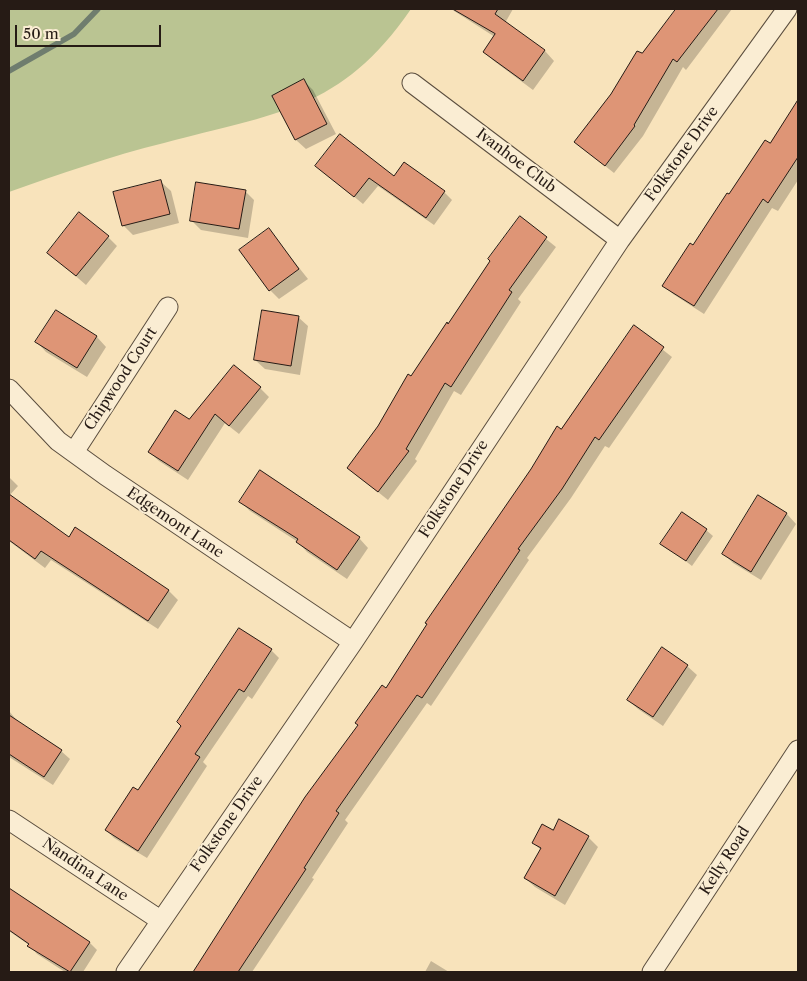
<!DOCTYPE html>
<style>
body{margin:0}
#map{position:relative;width:807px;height:981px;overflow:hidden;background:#f8e3bb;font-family:"Libre Caslon Text",serif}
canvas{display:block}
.frame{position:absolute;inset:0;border:10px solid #261b15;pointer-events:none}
.scale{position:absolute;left:15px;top:25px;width:146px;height:22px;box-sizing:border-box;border:2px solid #261b15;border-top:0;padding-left:6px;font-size:15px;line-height:18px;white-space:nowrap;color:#261b15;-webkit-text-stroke:4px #faedd3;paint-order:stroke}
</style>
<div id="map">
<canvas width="807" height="981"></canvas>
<div class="frame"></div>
<div class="scale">50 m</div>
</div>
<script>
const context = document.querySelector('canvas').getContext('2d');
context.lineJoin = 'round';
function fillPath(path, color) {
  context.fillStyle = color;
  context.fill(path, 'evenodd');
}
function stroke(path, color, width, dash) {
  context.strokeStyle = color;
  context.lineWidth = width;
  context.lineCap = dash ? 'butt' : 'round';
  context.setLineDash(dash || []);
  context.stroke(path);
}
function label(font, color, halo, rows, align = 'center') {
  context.font = font + ' "Libre Caslon Text",serif';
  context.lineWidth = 4;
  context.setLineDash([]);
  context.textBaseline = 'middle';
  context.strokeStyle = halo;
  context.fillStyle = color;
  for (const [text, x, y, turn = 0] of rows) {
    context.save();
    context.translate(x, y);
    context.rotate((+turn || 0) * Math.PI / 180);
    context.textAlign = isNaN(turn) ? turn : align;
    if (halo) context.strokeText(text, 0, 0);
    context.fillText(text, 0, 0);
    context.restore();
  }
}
const green = new Path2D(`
 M9,9H411C341,111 275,113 164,143C111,156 60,174 9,192Z`);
const shadow = new Path2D(`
 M451,9H513L505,23L545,51L554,61L533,90L494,61L484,52L495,37Z
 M678,9H732L686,70L683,67L643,136L614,173L575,142Z
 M304,81L313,90L336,134L306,149L296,140L274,96Z
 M798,102V180L778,211L772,208L704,314L673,294L664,285L730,196L771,145Z
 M317,166L394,178L444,192L452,200L434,225L378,186L363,204Z
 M161,182L171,191L179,223L133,235L123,225Z
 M245,191L254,200L248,238L201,230L192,221Z
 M520,218L556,247L518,299L521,302L461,395L454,391L415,459L417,461L388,500L348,468L379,427Z
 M269,230L308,279L279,299L270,290Z
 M108,237L117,246L86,285L48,252Z
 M56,312L97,337L106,347L87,377L46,352L37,342Z
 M298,317L308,326L300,375L265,369L255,360Z
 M634,327L672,357L609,448L605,446L571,498L527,558L529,560L431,706L427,703L345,820L348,823L312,878L314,879L252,972H193L306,798L386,690Z
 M260,388L269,397L239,434L225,423L188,480L159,461L149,452L189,420Z
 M9,477L18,486L9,496L69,539L76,529L169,591L178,600L158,629L51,560L45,568L9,541Z
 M759,497L787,514L796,524L761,580L733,563L723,553Z
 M241,502L359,538L368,548L347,579L307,552L298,542L250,511Z
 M706,530L713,536L692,566L662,543Z
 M271,650L279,658L252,699L248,696L203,762L207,766L147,858L114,838L106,830L138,792L182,726Z
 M687,666L697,675L663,726L638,709L628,700Z
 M9,711L19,723L61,751L70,759L53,785L9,757Z
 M554,832L588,837L598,847L565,905L535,887L525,878L541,850L533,843Z
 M9,889L89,942L97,950L83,972H65L37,954L29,945L9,931Z
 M431,961L449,972H425Z`);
const stream = new Path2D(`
 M9,71L74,34L98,9`);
const building = new Path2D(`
 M453,9H498L495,14L545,50L523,81L483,52L495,34Z
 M676,9H718L677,62L673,59L634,125L635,126L605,166L574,142L611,94L637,51L642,53Z
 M304,79L327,124L295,140L272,96Z
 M798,100V157L768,203L763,199L694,306L662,286L690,243L693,245L727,193L729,194L765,140L770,143Z
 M340,134L394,176L404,162L445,191L426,218L369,178L354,197L315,166Z
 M161,180L170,214L122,226L113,192Z
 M196,182L246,190L239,229L190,221Z
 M79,212L109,236L76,276L47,253Z
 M520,216L547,237L509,290L512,292L451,387L445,383L406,449L409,451L378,492L347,468L378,426L408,374L411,376L447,322L448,324L490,261L488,259Z
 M269,228L299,269L269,291L239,250Z
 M56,310L97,336L77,368L35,342Z
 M262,310L299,316L291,366L254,360Z
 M634,325L664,347L599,440L595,437L562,489L518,549L520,550L422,698L417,695L336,811L339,813L304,868L306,869L238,972H193L305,797L358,725L355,723L382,685L386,688L427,624L425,623L531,469L557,426L561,429Z
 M234,365L261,387L229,426L215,414L178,471L148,452L175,410L189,419Z
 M260,470L360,537L337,570L296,542L298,539L239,502Z
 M9,494L69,537L75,527L169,590L148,621L41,551L35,559L9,540Z
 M758,495L787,513L751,572L722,554Z
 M682,512L707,529L686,561L660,544Z
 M239,628L272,649L244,692L239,689L195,754L200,757L138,851L105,830L133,787L138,790L181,726L177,722Z
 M662,647L688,665L653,717L627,700Z
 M9,715L62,750L44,777L9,754Z
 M559,819L589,836L555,896L524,878L541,848L532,843L542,824L553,830Z
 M9,888L90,942L70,972L27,946L29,944L9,930Z`);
const minor = new Path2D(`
 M412,83L620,240
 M9,389L58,441L105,475L353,642
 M74,452L168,307
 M9,820L160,920
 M126,972L353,642L620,240L787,9
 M652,972L798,750`);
const streetNames = [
 ["Folkstone Drive",682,154,-54],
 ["Ivanhoe Club",516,161,37],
 ["Chipwood Court",121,379,-57],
 ["Folkstone Drive",454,489,-57],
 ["Edgemont Lane",175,523,34],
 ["Folkstone Drive",227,824,-55],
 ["Kelly Road",725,861,-57],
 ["Nandina Lane",85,870,34]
];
fillPath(green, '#bac492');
fillPath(shadow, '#0003');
stroke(stream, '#6f7d6e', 5.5);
fillPath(building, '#de9576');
stroke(building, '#261b15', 1);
stroke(minor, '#5a4d3e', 21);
stroke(minor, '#faedd3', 19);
label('15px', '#261b15', '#faedd3', streetNames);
</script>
